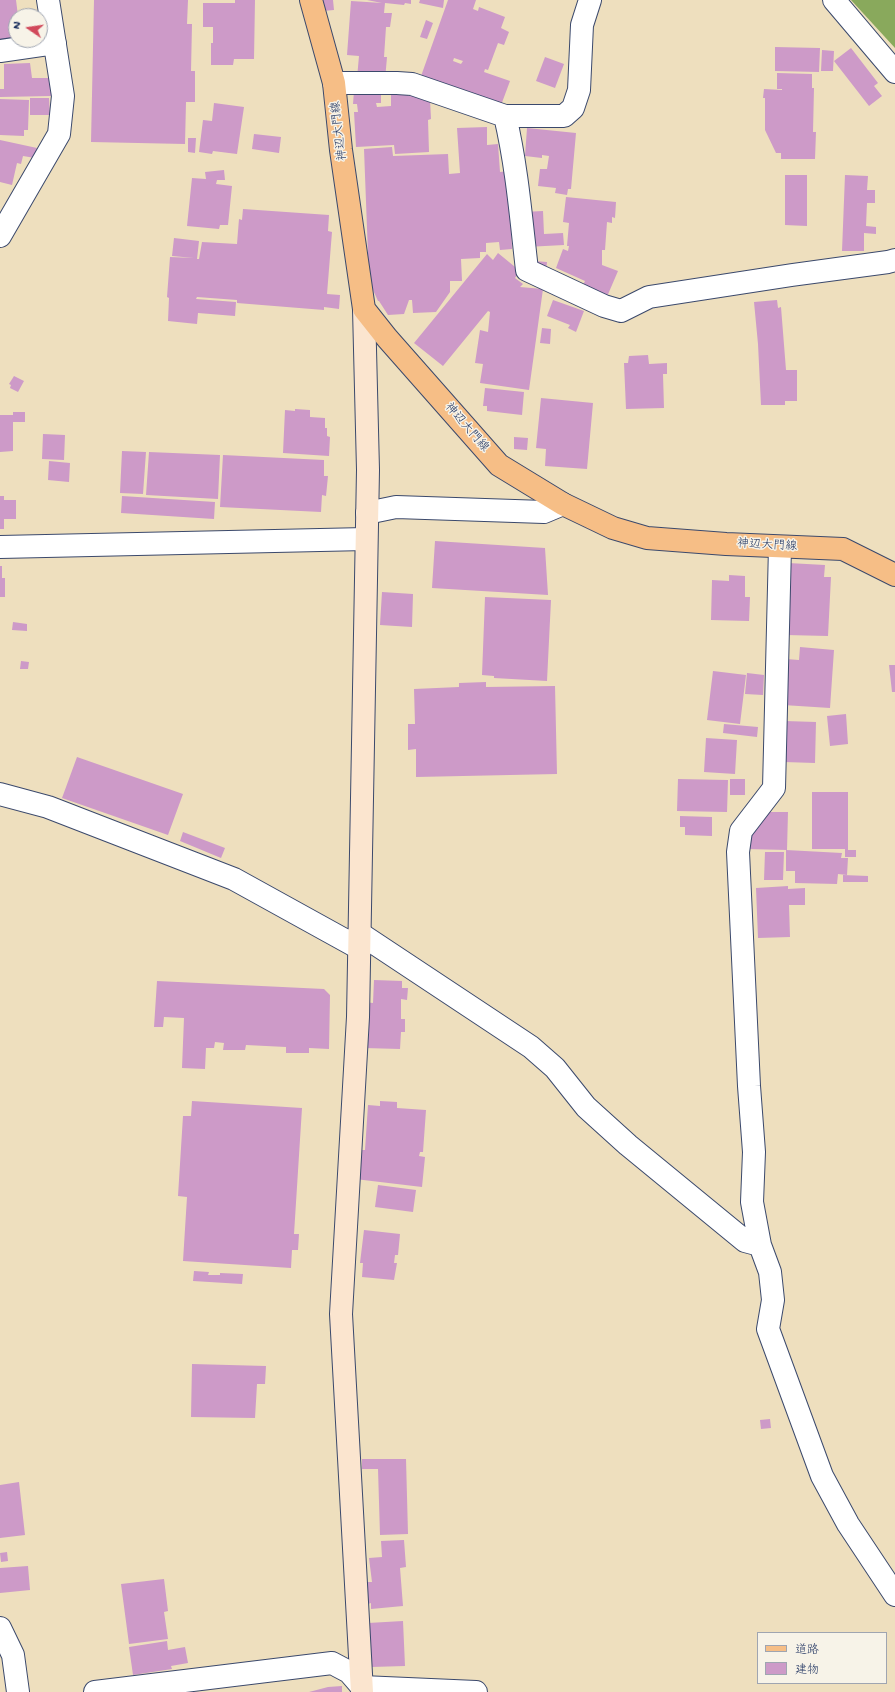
<!DOCTYPE html>
<meta charset="utf-8">
<style>
body{margin:0}
#map{position:relative;width:895px;height:1692px;overflow:hidden;background:#eedfbe;font-family:"Gochi Hand","Klee One",sans-serif}
canvas{display:block}
.legend{position:absolute;left:757px;top:1632px;width:130px;height:52px;box-sizing:border-box;background:#f7f3e8;border:1px solid #9fa5b1;margin:0;padding:5px 7px;list-style:none;font-size:12px;color:#1b2f5e}
.legend li{display:flex;align-items:center;gap:8px;height:20px}
.legend b{width:20px;border:1px solid #9fa5b1}
.north{position:absolute;left:8px;top:8px;width:40px;height:40px;box-sizing:border-box;background:#f7f3e8;border:1px solid #9fa5b1;border-radius:50%;rotate:283deg;font-size:11px;font-weight:700;line-height:16px;text-align:center;color:#1b2f5e}
.north::after{content:'';display:block;margin:auto;width:14px;height:18px;background:#d1495b;clip-path:polygon(50% 0,100% 100%,50% 72%,0 100%)}
</style>
<div id="map">
<canvas width="895" height="1692"></canvas>
<ul class="legend">
<li><b style="height:5px;background:#f6be86"></b>道路</li>
<li><b style="height:11px;background:#cd9ac8"></b>建物</li>
</ul>
<div class="north">N</div>
</div>
<script>
const context = document.querySelector('canvas').getContext('2d');
context.lineJoin = 'round';
function fillPath(path, color) {
  context.fillStyle = color;
  context.fill(path, 'evenodd');
}
function stroke(path, color, width, dash) {
  context.strokeStyle = color;
  context.lineWidth = width;
  context.lineCap = dash ? 'butt' : 'round';
  context.setLineDash(dash || []);
  context.stroke(path);
}
function label(font, color, halo, rows, align = 'center') {
  context.font = font + ' "Gochi Hand","Klee One",sans-serif';
  context.lineWidth = 3;
  context.setLineDash([]);
  context.textBaseline = 'middle';
  context.strokeStyle = halo;
  context.fillStyle = color;
  for (const [text, x, y, turn = 0] of rows) {
    context.save();
    context.translate(x, y);
    context.rotate((+turn || 0) * Math.PI / 180);
    context.textAlign = isNaN(turn) ? turn : align;
    if (halo) context.strokeText(text, 0, 0);
    context.fillText(text, 0, 0);
    context.restore();
  }
}
const forest = new Path2D(`
 M851,0H895V48Z`);
const building = new Path2D(`
 M0,0H16L18,16H16V40L0,41Z
 M94,0H188L187,24H192L191,71H195V102H186L185,144L91,142Z
 M235,0H255L254,59H234L233,65H211V43H213V27H203V3H235Z
 M322,0H333L334,10L323,11Z
 M367,0H411V4L405,3L404,5L385,3L384,13H392L390,27H386L384,57H387L385,80L357,78L359,56L347,55L351,1L382,3Z
 M420,0H444L443,8L419,3Z
 M448,0H476L473,9L478,11L479,7L505,17L501,28L509,32L504,45L498,43L488,70L485,69L484,72L510,81L500,108L420,79ZM454,58L463,61L461,64L453,61Z
 M426,20L433,23L427,39L420,37Z
 M775,47L820,48L819,72L775,71Z
 M851,48L878,83L874,86L882,96L869,106L834,61Z
 M822,50L834,51L833,71H821Z
 M545,57L564,64L555,88L536,81Z
 M30,63L32,78H51V96L0,97V89H4V64Z
 M777,73L812,74V88H814L813,132H816L815,159H781V153H776L765,130V98H763L764,89L782,90V89H777Z
 M354,91H381V103H376L377,107L391,106V94L408,93V96L420,95L421,99H430L431,119L428,120L429,152L395,154L394,145L356,147L354,112H358L357,104H353Z
 M30,98H49L50,115H30Z
 M0,99L29,100L28,130H24V136L0,135Z
 M214,103L244,107L237,154L213,151L212,154L199,152L203,120L212,121Z
 M487,127V145L498,144L500,172L509,171L512,249L500,250L499,242L486,243V252H480V258L461,259L462,281H450V292L436,312L413,313L412,300H409L404,314L388,315L379,301H378L369,281L364,149L392,147L393,156L448,154L449,174L460,173L457,128Z
 M527,128L576,133L571,189H568L567,195L555,193L556,188L538,186L540,169H547L549,156L542,155V158L525,156Z
 M254,134L281,137L279,153L252,149Z
 M188,138H196L195,153L188,152Z
 M0,140L37,148L35,158L23,156L21,164L17,163L12,185L0,182Z
 M224,170L225,180H217L216,184L232,186L228,225H220L219,229L187,226L192,178L206,179L205,172Z
 M785,175H807V226L785,225Z
 M845,175L868,176L867,190H875V203H867L866,226L876,227V234L864,233V251H842Z
 M566,197L616,202L615,218L612,217V223L607,222L605,250H602V265L618,271L606,299L581,289L585,281L556,268L563,249L568,251L569,246H567L569,223L563,222Z
 M243,209L329,215L328,231L332,232L327,294L340,295L339,309L324,307V310L237,303V300L197,297L196,299L236,302L235,316L198,313L197,324L168,321L169,298L167,297L170,257L194,258L172,256L174,238L199,241L197,259H199L202,242L237,244L239,219L242,220Z
 M543,211L544,234L563,233L564,245L526,247L523,212Z
 M498,253L520,271L515,278L523,284L520,287L543,289L529,390L480,383L483,364L475,363L480,330L488,332L490,312L488,311L443,366L414,343L487,254L493,260Z
 M534,261L547,262L546,272Z
 M553,300L584,311L576,332L568,328L570,325L547,316Z
 M777,300L778,308L781,307L786,370H797V401H785V405H761L758,344L754,302Z
 M542,328L551,329L550,344L540,343Z
 M648,355L649,364L667,363V374H663L664,408L626,409L624,363H628L629,356Z
 M14,376L24,381L18,392L10,388L11,385L9,384Z
 M485,388L524,392L522,415L487,411V406H483Z
 M541,398L593,403L587,469L545,466L546,449L536,448Z
 M295,409L310,410V417L325,418V428H327V436L330,437L329,456L283,453L285,410L295,411Z
 M13,412H25V422H13V451L0,452V415H13Z
 M43,434L65,435L64,460L42,459Z
 M514,437L528,438L527,450L514,449Z
 M122,451L146,452L143,494L120,493Z
 M149,452L220,455L218,499L146,495Z
 M223,455L324,460V476H328L326,496L322,495L321,512L220,507Z
 M49,461L70,463L69,482L48,480Z
 M0,496H4V500H16V519H4V529H0Z
 M122,496L215,502L214,519L121,513Z
 M435,541L545,548L548,595L432,588Z
 M788,563L825,565L824,577H831L828,636L786,635Z
 M0,566H2V578H5V597H0Z
 M729,575L745,576V597H750L749,621L711,620L712,580L729,581Z
 M382,592L413,594L412,627L380,625Z
 M485,597L551,600L547,681L494,678V676L482,675Z
 M13,622L27,624V631L12,630Z
 M800,647L834,650L830,708L783,705L786,659L799,660Z
 M21,661L29,662L28,669H20Z
 M889,665H895V692H892Z
 M713,671L746,675L740,724L707,720Z
 M747,673L764,675L763,695L745,694Z
 M486,682V687L555,686L557,774L416,777V749L408,750V724H415L414,689L459,687V683Z
 M846,714L848,744L830,746L827,716Z
 M785,721L816,722L815,763L784,762Z
 M724,724L758,727L757,737L723,733Z
 M706,738L737,740L735,774L704,772Z
 M77,757L183,794L168,835L62,798Z
 M678,779L728,780L727,812L677,811Z
 M730,779H745V795H730Z
 M812,792H848V850H856V857H845V849H812Z
 M758,812H788L787,850L746,849Z
 M680,816L712,817V836L685,835V827H680Z
 M183,832L225,848L221,858L180,841Z
 M786,850L842,853L841,858H848L847,875L838,874L837,884L795,883V871H786Z
 M765,852H784L783,880H764Z
 M843,875L868,876V882H843Z
 M788,886V889L805,888V905H789L790,937L758,938L756,888Z
 M374,980L402,981V988H408L407,1000L401,999V1019H405V1032H401L400,1049L364,1048V1002L373,1003Z
 M157,981L324,989L330,995L329,1049L309,1048V1053H286V1047L246,1045L245,1050H223L224,1043L215,1042L214,1048H206L205,1069L182,1068L184,1018L164,1017L163,1027H154Z
 M192,1101L302,1108L294,1234H299L298,1250H292L291,1268L183,1261L187,1197L178,1196L183,1116H191Z
 M380,1101L397,1102V1108L426,1110L423,1152H420L419,1156L425,1157L422,1187L355,1179L358,1154H361L362,1150H365L368,1105L380,1106Z
 M378,1185L416,1190L413,1212L375,1207Z
 M364,1230L400,1234L398,1255H395L394,1263H397L394,1280L362,1277L363,1263H360Z
 M194,1271L209,1272L208,1275H220V1273L243,1274L242,1284L193,1281Z
 M192,1364L266,1366L265,1384H257L255,1418L191,1417Z
 M770,1419L771,1428L761,1429L760,1420Z
 M362,1459H406L408,1534L380,1535L378,1469H362Z
 M19,1482L25,1535L0,1538V1485Z
 M404,1540L406,1567L400,1568L403,1606L371,1609V1603L368,1604L366,1582H372L369,1558L382,1557L381,1541Z
 M7,1552L8,1561L1,1562L0,1553Z
 M28,1566L30,1590L0,1593V1568Z
 M164,1579L168,1611L164,1612L168,1639L129,1644L121,1584Z
 M403,1621L405,1666L371,1667L368,1623Z
 M167,1641L168,1650L185,1647L188,1663L171,1666L172,1669L133,1675L129,1647Z
 M342,1686V1692H309L328,1687Z`);
const street = new Path2D(`
 M834,0L895,72
 M0,51L55,43
 M334,83H397L412,84L505,116H564L573,108L579,90L582,25L590,0
 M505,116C517,167 521,218 527,270L604,306L621,311L649,297L792,275L888,262L895,260
 M0,236L59,134L63,96L48,0
 M367,513L396,507L544,512L563,504
 M0,547L366,539
 M780,547L774,788L741,831L738,852L749,1086L754,1152L752,1202L760,1245L770,1272L773,1300L768,1329L822,1476L848,1524L895,1595
 M0,794L48,807L234,879L359,948
 M359,933L531,1047L555,1068L586,1107L628,1145L745,1241L760,1245
 M0,1628L13,1655L18,1692
 M95,1692L332,1663L349,1672L362,1687L476,1692`);
const secondary = new Path2D(`
 M362,1692L341,1314L358,1017L368,470L364,309`);
const primary = new Path2D(`
 M311,0L334,83L341,150L364,309L387,338L499,465L563,504L613,528L647,538L726,544L843,549L895,575`);
const streetNames = [
 ["神辺大門線",340,131,-97],
 ["神辺大門線",466,428,49],
 ["神辺大門線",767,546,3]
];
fillPath(forest, '#89a95c');
fillPath(building, '#cd9ac8');
stroke(street, '#3b496c', 24);
stroke(secondary, '#3b496c', 24);
stroke(primary, '#3b496c', 24);
stroke(street, '#fff', 22);
stroke(secondary, '#fbe5cf', 22);
stroke(primary, '#f6be86', 22);
label('12px', '#1b2f5e', '#f7f3e8', streetNames);
</script>
